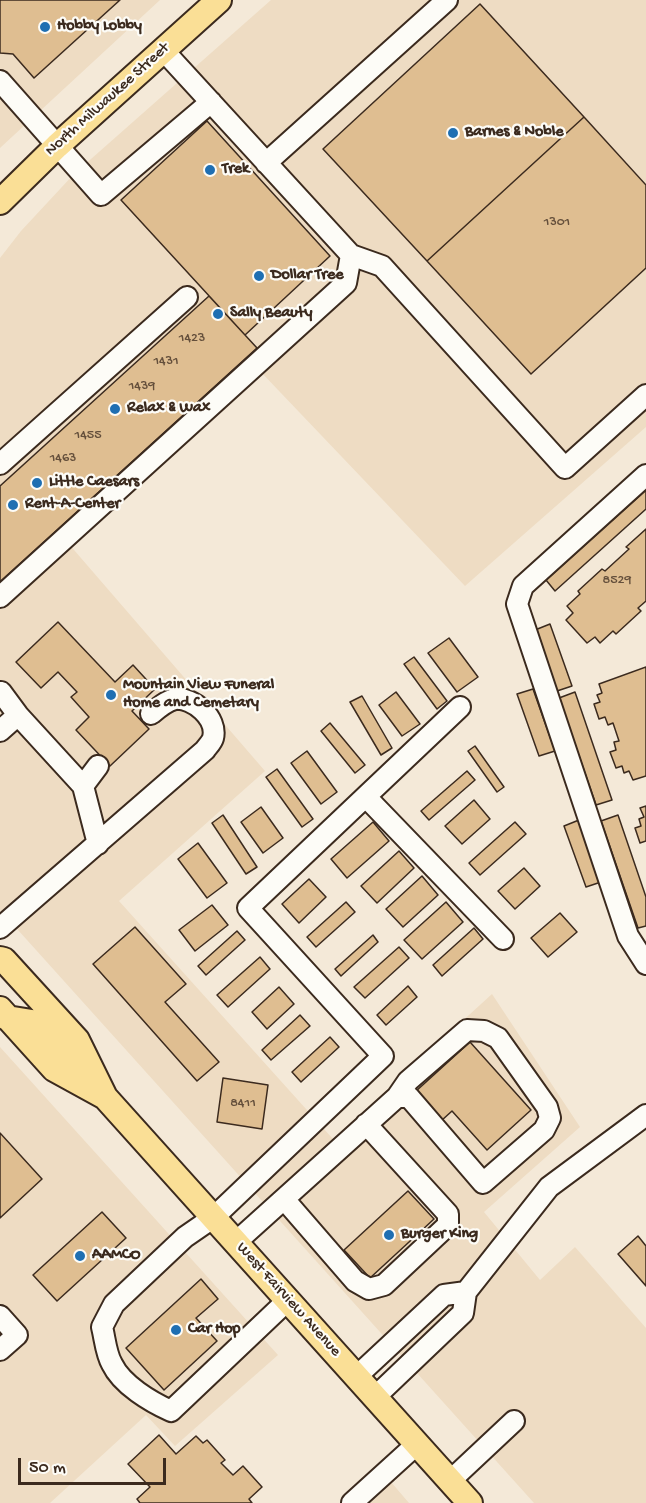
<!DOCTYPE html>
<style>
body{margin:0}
#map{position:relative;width:646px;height:1503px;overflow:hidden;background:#f4e9d8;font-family:"Gochi Hand",sans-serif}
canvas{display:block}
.scale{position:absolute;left:18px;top:1458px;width:148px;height:27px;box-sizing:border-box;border:3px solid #3b2a1e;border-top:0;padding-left:8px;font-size:18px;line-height:21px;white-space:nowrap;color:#3b2a1e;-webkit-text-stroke:4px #fdfcf7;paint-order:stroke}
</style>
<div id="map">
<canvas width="646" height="1503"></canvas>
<div class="scale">50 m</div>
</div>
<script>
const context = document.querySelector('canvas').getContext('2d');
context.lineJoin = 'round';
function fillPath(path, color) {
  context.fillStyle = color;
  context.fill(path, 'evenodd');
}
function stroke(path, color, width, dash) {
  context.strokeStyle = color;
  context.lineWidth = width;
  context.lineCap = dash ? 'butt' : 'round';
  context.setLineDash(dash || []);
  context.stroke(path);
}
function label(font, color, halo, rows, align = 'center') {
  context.font = font + ' "Gochi Hand",sans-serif';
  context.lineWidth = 4.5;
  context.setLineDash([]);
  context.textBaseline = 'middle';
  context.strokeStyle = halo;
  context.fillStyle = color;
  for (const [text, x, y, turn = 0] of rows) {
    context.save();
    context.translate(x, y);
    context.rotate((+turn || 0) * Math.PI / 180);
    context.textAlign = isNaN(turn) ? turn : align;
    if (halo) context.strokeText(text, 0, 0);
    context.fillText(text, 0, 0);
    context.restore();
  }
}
const built = new Path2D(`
 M0,0H160L0,148Z
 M271,0H646V427L465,586L259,370L68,543L265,771L119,901L333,1139L492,994L580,1127L484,1212L540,1280L575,1247L646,1328V1503H534L0,910V258L21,231L74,174Z
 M0,1047L278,1355L175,1446L146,1415L50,1503H0Z
 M391,1482L409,1503H368Z`);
const building = new Path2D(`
 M0,0H120L34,78L13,54L0,53Z
 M480,4L584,117L427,261L323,149Z
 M584,117L646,185V268L531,374L427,261Z
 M207,121L330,256L245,335L121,200Z
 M209,296L257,348L0,582V486Z
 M646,490V509L555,591L546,580Z
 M646,529V601L638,608L641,611L616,634L613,631L600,643L595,637L587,643L566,620L573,613L567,606L580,594L578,591L602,569L605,571L629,549L626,547Z
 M58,622L115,682L133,665L155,689L132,711L149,729L110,766L76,730L89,717L71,697L77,692L58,672L41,688L16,662Z
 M550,624L572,686L557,691L535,630Z
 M449,638L478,677L457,692L428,653Z
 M414,657L447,701L437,709L404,664Z
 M646,667V776L633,780L629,771L624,773L622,766L616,768L610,752L616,750L614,742L619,741L613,723L608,725L605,717L599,719L594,704L600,702L597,695L602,693L599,684Z
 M533,689L555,751L539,756L517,694Z
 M396,692L420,724L402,736L379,705Z
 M575,692L612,800L596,805L559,698Z
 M362,696L392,748L381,755L350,702Z
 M330,723L365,765L355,773L321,731Z
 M475,746L504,787L497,792L468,751Z
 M307,751L337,792L321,804L291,763Z
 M277,769L313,819L302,827L266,777Z
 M467,771L475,780L429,820L421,811Z
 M474,800L490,819L462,844L445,826Z
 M646,806V841L640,843L635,828L641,826L639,819L644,817L640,808Z
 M261,807L283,838L263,853L241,822Z
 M223,815L257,867L246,874L212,823Z
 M618,815L646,897V926L638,928L601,821Z
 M579,820L601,882L586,887L564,826Z
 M373,822L389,841L347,878L331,859Z
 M515,822L526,834L480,875L469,863Z
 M198,843L227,883L207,898L178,859Z
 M399,851L414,868L377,903L361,886Z
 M524,868L540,886L515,909L498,891Z
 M422,876L438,895L403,927L386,909Z
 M309,879L326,897L299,923L282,904Z
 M346,902L355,912L316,947L307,937Z
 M446,902L463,922L422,959L404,940Z
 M212,905L228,925L195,951L179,930Z
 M560,913L577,932L548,957L531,938Z
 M135,927L186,984L165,1002L219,1062L197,1081L93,964Z
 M474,928L483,939L442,976L433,965Z
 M237,931L245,940L206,975L198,966Z
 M373,935L378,942L341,976L335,969Z
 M399,947L409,958L365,998L354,987Z
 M260,957L270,969L228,1007L217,995Z
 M408,986L417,997L386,1025L377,1015Z
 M279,987L294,1004L267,1029L252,1012Z
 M300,1015L310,1026L271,1060L262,1050Z
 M330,1037L339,1047L301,1082L292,1072Z
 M470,1042L531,1110L487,1150L452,1111L441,1121L415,1092Z
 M223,1078L268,1085L262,1129L217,1122Z
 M0,1133L42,1179L0,1218Z
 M408,1191L434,1219L370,1278L344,1250Z
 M102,1212L126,1238L57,1301L33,1275Z
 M638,1236L646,1246V1286L618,1254Z
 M201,1279L218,1299L196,1318L217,1341L164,1390L126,1348Z
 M159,1435L176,1454L196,1436L203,1443L207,1440L225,1460L221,1463L233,1475L243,1466L262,1487L249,1499L252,1503H140L137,1499L150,1487L128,1464Z`);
const minor = new Path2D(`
 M0,81L101,195L211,102
 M266,163L447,0
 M351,255L382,266L565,468L646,395
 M0,464L187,297
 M646,475L523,586L517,604L628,936L646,964
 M0,597L346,283L351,255L163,50
 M1,692L18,715L83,786
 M0,731L18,715
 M98,766L83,786L98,844
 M366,797L503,939
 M0,928L205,750C207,747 212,742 213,738C218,718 193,697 175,699C166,701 158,708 151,714
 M284,1199L355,1281L369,1289L384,1285L448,1225V1214L366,1124
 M236,1242L397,1097H409L483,1183L544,1130L550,1118L547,1107L498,1038L484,1031L467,1030L408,1081L397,1097
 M288,1300L171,1411C151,1402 122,1385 112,1364C106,1354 105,1339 102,1327L114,1304L185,1237L214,1217L383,1056L248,908L460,707
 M0,1316L17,1335L0,1350
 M357,1376L444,1295L466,1292
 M375,1397L463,1313L466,1292L549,1187L646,1115
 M450,1481L514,1421
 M352,1503L417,1444`);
const major = new Path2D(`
 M0,202L57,146L219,0
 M0,959L4,960L77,1040L105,1097L470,1503
 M0,1009L54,1069L105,1097
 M7,1018L38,1023L87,1077`);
const markers = [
 [45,27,6,"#1f6fb2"],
 [453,133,6,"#1f6fb2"],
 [210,170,6,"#1f6fb2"],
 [259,276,6,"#1f6fb2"],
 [218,314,6,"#1f6fb2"],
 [115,409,6,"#1f6fb2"],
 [37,483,6,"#1f6fb2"],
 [13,505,6,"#1f6fb2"],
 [111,695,6,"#1f6fb2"],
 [389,1235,6,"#1f6fb2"],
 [80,1256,6,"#1f6fb2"],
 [176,1330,6,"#1f6fb2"]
];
const numberNames = [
 ["1301",557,223],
 ["1423",192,339],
 ["1431",166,362],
 ["1439",142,387],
 ["1455",88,436],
 ["1463",63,459],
 ["8529",617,581],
 ["8411",243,1104]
];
const poiNames = [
 ["Hobby Lobby",57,27],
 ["Barnes & Noble",465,133],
 ["Trek",222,170],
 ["Dollar Tree",271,276],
 ["Sally Beauty",230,314],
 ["Relax & Wax",127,409],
 ["Little Caesars",49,483],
 ["Rent-A-Center",25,505],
 ["Mountain View Funeral",123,686],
 ["Home and Cemetary",123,704],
 ["Burger King",401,1235],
 ["AAMCO",92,1256],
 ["Car Hop",188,1330]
];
const streetNames = [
 ["North Milwaukee Street",108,100,-42],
 ["West Fairview Avenue",288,1300,48]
];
fillPath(built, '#eedcc3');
fillPath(building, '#dfbe91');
stroke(building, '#3b2a1e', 1.5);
stroke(minor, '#3b2a1e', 24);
stroke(major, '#3b2a1e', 28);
stroke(minor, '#fdfcf7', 20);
stroke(major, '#fadf96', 24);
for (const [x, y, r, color] of markers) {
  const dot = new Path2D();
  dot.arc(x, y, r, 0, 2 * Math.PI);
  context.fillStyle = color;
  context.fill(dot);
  stroke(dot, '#fdfcf7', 2);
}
label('14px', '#644f3b', null, numberNames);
label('bold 16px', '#3b2a1e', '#fdfcf7', poiNames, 'left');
label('16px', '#3b2a1e', '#fdfcf7', streetNames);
</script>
